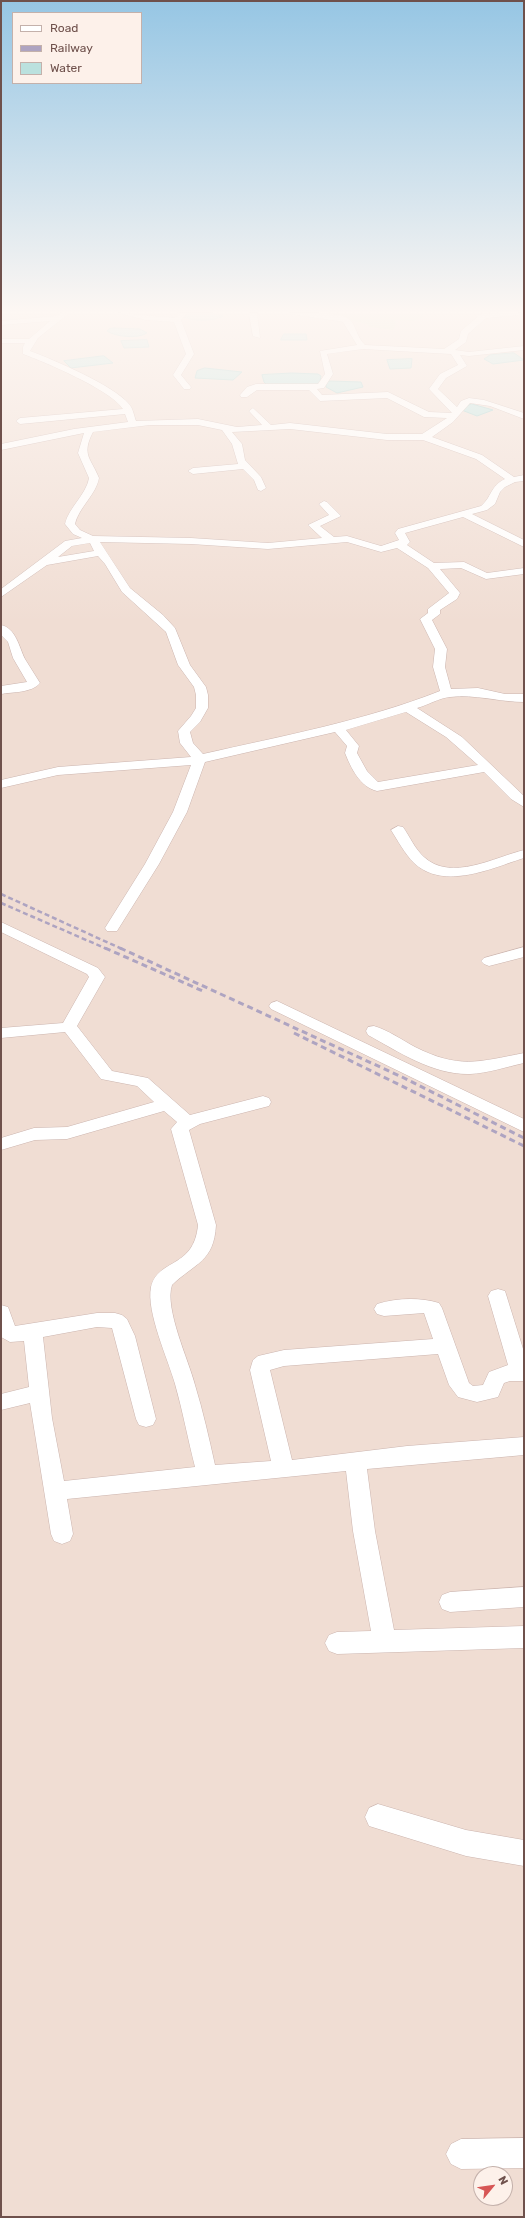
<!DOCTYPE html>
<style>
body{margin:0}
#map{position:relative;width:525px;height:2218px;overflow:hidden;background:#faede4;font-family:Rubik,sans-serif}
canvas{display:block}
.frame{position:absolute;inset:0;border:2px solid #6f514c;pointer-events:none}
.legend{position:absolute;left:12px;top:12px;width:130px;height:72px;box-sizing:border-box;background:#fdf1ea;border:1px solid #c4b1ab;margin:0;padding:5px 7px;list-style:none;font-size:12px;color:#6f514c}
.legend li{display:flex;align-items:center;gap:8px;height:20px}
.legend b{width:20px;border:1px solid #c4b1ab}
.north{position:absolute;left:473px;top:2166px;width:40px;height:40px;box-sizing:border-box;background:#fdf1ea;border:1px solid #c4b1ab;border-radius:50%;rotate:61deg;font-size:11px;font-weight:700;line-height:16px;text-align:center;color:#6f514c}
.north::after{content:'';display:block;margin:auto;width:14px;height:18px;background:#d75655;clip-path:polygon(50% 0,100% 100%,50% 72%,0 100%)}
</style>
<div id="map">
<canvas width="525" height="2218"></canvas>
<div class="frame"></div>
<ul class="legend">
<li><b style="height:5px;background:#fff"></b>Road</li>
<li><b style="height:5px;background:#aea4c1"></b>Railway</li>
<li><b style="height:11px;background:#bbe1de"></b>Water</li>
</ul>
<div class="north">N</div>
</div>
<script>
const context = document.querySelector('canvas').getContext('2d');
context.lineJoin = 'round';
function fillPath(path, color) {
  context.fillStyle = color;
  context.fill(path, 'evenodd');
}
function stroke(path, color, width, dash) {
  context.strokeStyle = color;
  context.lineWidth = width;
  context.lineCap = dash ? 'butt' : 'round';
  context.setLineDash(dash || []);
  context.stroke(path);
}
const residential = new Path2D(`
 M1,313H524V2217H1ZM481,2174H505V2198H481Z`);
const green = new Path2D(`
 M332,313L423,315L424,317L413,321L395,320L396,324L393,330L370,327L367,324L323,314Z`);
const water = new Path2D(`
 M186,313H213L223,316C214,321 192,322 183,316Z
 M114,328L140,329L147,333C138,339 116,337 107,331L109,329Z
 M284,334H306L307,340H281Z
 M147,340L149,347L124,348L121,341Z
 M514,353L524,360L493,364L484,359L490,355Z
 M104,356L113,363L71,368L64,361Z
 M412,359L411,368L390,369L387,360Z
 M205,368L242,372L233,380L195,378L197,371Z
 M292,373L318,374L321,376L319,386H268L264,382L262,375Z
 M329,381L361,382L363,387L337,393L326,387V382Z
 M472,404L493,410L477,416L459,409Z`);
const minor = new Path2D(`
 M61,313L68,314L38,338L30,351C54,360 113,385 129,404C133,408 134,416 136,421L198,419L237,427L262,425L249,411L253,408L271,425L290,423L387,434H422L447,418L424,417L387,398L320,401L309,390H257L247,397H241L240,395L247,387L256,384H318L325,374L320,351L357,345L343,322C335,320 292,315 290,313C303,313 343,311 351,321C356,326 356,336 365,345L444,349L459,339L461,331L481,314L522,313L518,315L486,318L468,334L466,342L455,350L469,352L524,346V350L469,356L460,355L467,366L446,378L438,389L457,407L461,401L469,398L484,400L524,413V419L490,406L470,403L453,422L432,437L482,455L514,477L524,475V481L515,482L505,487L500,492L495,504L487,510L472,514L524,540V547L463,517L405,533L410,542L407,545L434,563L464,562L487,573L524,568V574L486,579L461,568L440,569L460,593L457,599L440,610V614L432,620L447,649L445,667L451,689L478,688L505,694H524V702C499,702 475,694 450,697C439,698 428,705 417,708L462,737L524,796V807L511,799L484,772L377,791C360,787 351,768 345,753L347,746L335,732L205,762L187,812L159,864L117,931H107L105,928L145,864L173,812L191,765L58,775L1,788V780L58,767L191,757L180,743L178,731L191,716L196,708V695L194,687L178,665L166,632L122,592L105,564L98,556L47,565L1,597V589L65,541L82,538L73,534L65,524C69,507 86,495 89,478L78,453L84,433L1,450V444L74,429L128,422L125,414L20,424L16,421L20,418L123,409C111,390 45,362 23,354V347L25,343H1V339H29L50,321L1,325V321L57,316ZM363,349L451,354L458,365L440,374L429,389L452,413L429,412L388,392L322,395L317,389L324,388L333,374L327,354ZM150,425H198L222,430L232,444L238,464L193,468L188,471L193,474L243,469L254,480L258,490L261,491L266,488L261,477L245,460L242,444L232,432L290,429L387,440H423L476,459L505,479C490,486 492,497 481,506L398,529L395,533L399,540L381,546L347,536L334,537L320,526L341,516L327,502L324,501L319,504L329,515L308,525L322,538L268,543L191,538L93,536L80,530L75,524C79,507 96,495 99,478C91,458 81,455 93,432ZM100,542L191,544L268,549L347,542L381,552L397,548L428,568L449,593L428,609V613L420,619L435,649L433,667L440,691C364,721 282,736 203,754L193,743L190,732L200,722L208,708V695L206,687L190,665L175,628L163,615L130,588ZM90,543L94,551L58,557L72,546ZM406,712L446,737L478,765L378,782L367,771L357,753L359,746L346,730Z
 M119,313L175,318L179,313H187L181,320L194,354L181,375L191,387L190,389H184L173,375L186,354L174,322L146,320Z
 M249,313H257L260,338L253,336Z
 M1,625C16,628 19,647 25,659C30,667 35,675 40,683C32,693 12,692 1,694V686L27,682L13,658L8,642L1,635Z
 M398,826L403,827C410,837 415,849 424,857C451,882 495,857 524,850V858C492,868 444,891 414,863C405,854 398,841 391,830Z
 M1,922L98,968L105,977L77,1026L112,1071L148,1078L190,1115L263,1096L269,1098L271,1102L269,1106L200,1124L189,1130L216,1225C214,1262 195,1263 172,1285C164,1308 189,1361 195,1385C203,1411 209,1438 215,1465L271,1461L250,1370L253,1360L258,1356L284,1350L433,1339L424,1313L384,1316L377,1314L374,1309L377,1304C396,1298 420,1297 439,1303L442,1308L469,1383L473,1386L483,1385L489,1372L508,1365L488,1296L491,1291L498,1289L505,1291L524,1352V1381H510L504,1383L498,1397L477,1402L458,1397L449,1385L438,1354L284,1366L270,1370L292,1460L407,1446L524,1437V1455L367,1469L375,1531L394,1630L524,1626V1648L337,1654L329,1651L325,1643L329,1635L337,1632L371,1631L353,1531L346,1471L67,1499L73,1534L70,1541L62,1544L54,1541L51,1534L30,1403L1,1410V1394L29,1387L24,1341L10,1342L1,1337V1305L8,1307L15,1326L97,1313H115L122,1315L127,1319L135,1336L156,1419L153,1425L146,1427L139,1425L136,1419L112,1328L97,1327L43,1337L52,1418L64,1481L195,1467C188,1440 183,1412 175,1384C168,1359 146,1312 151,1287C158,1258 194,1269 198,1225L171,1129L177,1122L164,1111L67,1139L35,1140L1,1150V1138L34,1128L67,1127L154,1102L137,1086L101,1079L65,1032L1,1038V1028L63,1023L89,977L87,974L1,932Z
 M524,947V957L489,966L484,964L481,961L484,958Z
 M277,1001L524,1119V1132L271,1009L269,1006L271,1003Z
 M374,1026C388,1030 402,1040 415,1047C459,1069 478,1062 524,1053V1063C506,1067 488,1073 470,1074C433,1075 399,1052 368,1035L366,1031L368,1027Z
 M524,1587V1607L450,1612L442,1609L439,1602L442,1595L450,1592Z
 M378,1804L466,1830L524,1840V1866L466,1856L369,1826L365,1817L369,1808Z
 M524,2138V2168L461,2169L451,2164L446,2154L451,2144L461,2139Z`);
const railFar1 = new Path2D(`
 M1,894L122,949
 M1,903L107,949`);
const rail = new Path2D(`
 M105,948L205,992
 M120,948L402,1077L524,1138
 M294,1033L524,1146`);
fillPath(residential, '#f0ddd3');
fillPath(green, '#d9e5c4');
fillPath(water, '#bbe1de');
stroke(water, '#a2d1cf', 1);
stroke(minor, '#ccb5af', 1);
fillPath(minor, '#fff');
stroke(railFar1, '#aea4c1', 2.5, [5, 3]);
stroke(rail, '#aea4c1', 3, [6, 4]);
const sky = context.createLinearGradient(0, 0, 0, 623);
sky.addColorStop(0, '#96c6e4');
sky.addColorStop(0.5, '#fdf7f3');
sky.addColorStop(1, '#fdf7f300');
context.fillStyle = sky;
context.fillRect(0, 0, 525, 623);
</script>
